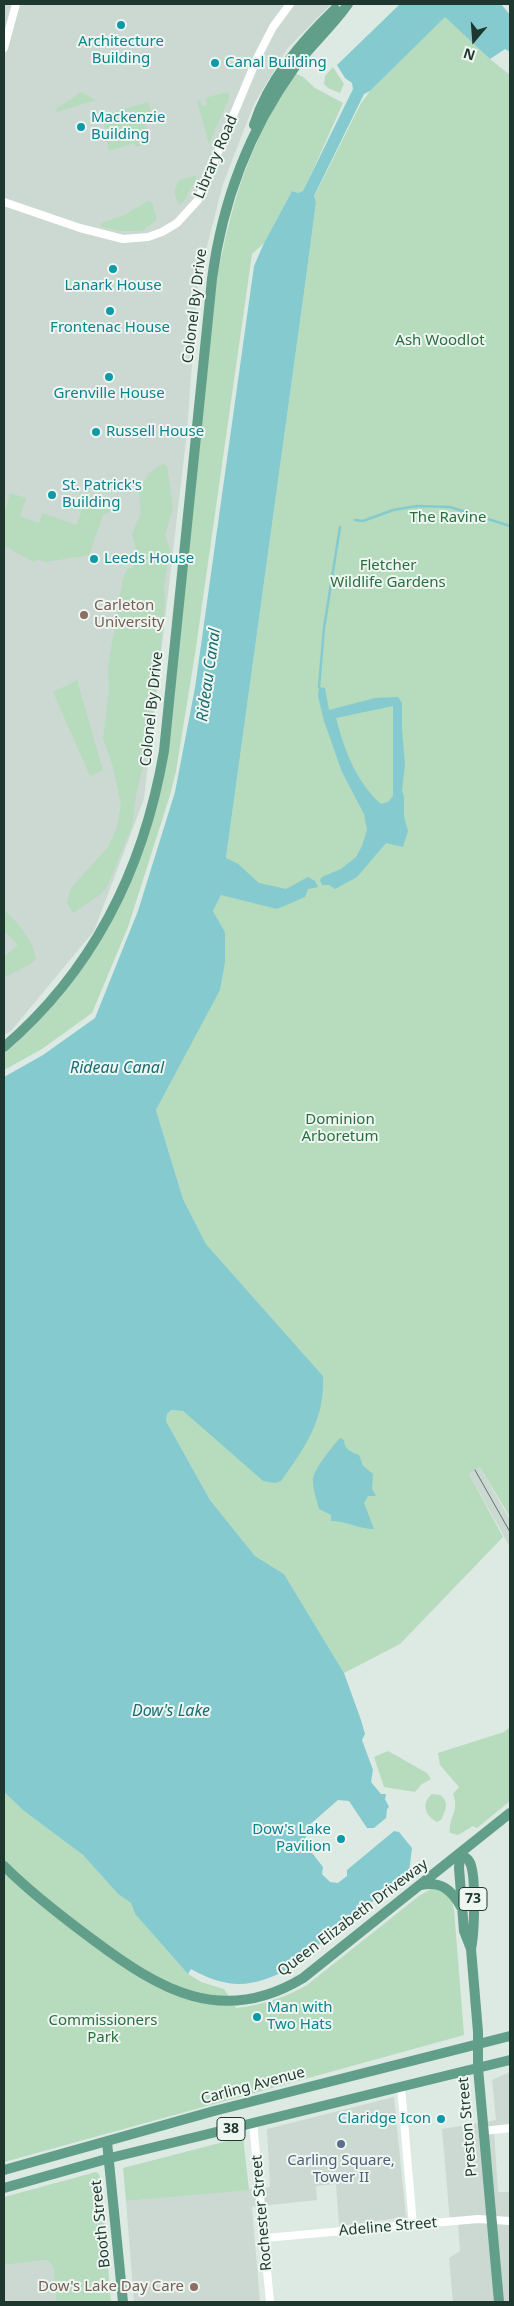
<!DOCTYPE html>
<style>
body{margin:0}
#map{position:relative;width:514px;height:2306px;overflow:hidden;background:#dde9e3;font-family:"Noto Sans",sans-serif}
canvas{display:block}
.frame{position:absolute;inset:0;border:5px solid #1f382f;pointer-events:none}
.north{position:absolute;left:449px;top:15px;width:50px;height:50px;-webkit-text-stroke:4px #eef6f1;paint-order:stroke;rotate:198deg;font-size:14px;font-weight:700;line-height:20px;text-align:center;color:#1f382f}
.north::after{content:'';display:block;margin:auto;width:18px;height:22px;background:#1f382f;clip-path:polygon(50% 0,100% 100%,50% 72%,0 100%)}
</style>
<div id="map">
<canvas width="514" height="2306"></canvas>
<div class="frame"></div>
<div class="north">N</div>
</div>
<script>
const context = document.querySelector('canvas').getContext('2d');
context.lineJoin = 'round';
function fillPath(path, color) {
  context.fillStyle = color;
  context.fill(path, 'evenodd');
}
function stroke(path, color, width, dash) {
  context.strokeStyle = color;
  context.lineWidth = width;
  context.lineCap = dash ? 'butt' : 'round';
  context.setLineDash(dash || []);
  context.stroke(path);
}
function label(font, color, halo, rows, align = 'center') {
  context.font = font + ' "Noto Sans",sans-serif';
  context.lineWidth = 4;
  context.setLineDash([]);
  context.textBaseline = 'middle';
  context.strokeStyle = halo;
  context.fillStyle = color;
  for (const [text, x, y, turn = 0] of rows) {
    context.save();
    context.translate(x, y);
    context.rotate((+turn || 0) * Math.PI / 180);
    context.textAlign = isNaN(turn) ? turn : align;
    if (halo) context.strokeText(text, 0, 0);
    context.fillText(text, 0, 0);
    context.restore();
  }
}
const built = new Path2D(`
 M4,4H331L287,49L254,104L223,184L198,281L187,432L144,799L94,931L11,1031L4,1035Z
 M480,1467L510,1520V1547L469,1474Z
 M510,2072V2128L494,2130L498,2192H510V2302H453L449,2258L460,2251L458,2222H450L442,2129L496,2120L492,2080Z
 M394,2097L406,2217L339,2226L336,2184L316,2186L317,2200L252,2207L260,2302H134L126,2201L270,2187L267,2129Z
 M46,2260L53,2266L56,2302H4V2265Z`);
const green = new Path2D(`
 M445,16L490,59L510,75V1517L480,1467L469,1474L503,1537L400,1644L344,1673L284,1574L255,1556L210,1500L166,1421L167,1414L173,1410L183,1411L263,1481L323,1376L206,1244L183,1199L156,1110L220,989L225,963V932L213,911L221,895L226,858L306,278L316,202L314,197L360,105L370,91Z
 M333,67L344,84L340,93L328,88L324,84L325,76Z
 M295,73L303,77L315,88L343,103L303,192L297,193L292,191L264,243L252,254L195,654L176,771L170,795L128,927L92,1013L42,1049L4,1070V1054C94,978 143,880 166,766L216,285C231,202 249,144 295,73Z
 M81,92L96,100L57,112L56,109Z
 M223,93H228L230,96L209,144L197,101L200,100L202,106L207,105L205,98Z
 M148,102L153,117L144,120L151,143L136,147L134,143L109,151L106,140L108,139L101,116Z
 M198,175L184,201L179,205L174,192L179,180Z
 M148,201L152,202L157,220L142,231H119L100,226L102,223L126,214Z
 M163,464L167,466L173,508L165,535L170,550L164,587L165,604L159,664V680L152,711V731L137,790L132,826L107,887L100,895L73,913L67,903L71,888L108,847L117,827L121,804L113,767L103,739L109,690L108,667L123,578L128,568H133L137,555L132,534L141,513L139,492L149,473Z
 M10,493L26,498L20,516L39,523L42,513L77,525L83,506L78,504L80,496L112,507L110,512L103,515L89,555L46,562L36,559L34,562L4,546V515Z
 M77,680L103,770L90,776L53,692Z
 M4,910C18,923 33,939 36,959C27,968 15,971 4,978V957L18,945L4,931Z
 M510,1727V1801L477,1828L473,1826L458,1835L450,1833C448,1817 460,1812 453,1794L459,1787L440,1765L438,1753L504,1732Z
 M388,1751L427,1773L431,1779L422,1784L415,1792L384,1787L374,1757Z
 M4,1792L24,1811L83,1855L118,1894L131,1903L135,1914L188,1974L201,1982L224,1989L236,2008C263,2005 284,1998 307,1985L419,1896L431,1889L443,1890L452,1902L454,1910L464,2035L4,2162Z
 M432,1794L440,1795C450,1802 445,1810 442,1819L437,1822C425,1816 421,1803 432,1794Z
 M243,2137L249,2190L126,2201L123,2168Z
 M96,2172L99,2174L101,2182L111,2302H56L53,2266L46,2260L4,2265V2197Z`);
const water = new Path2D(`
 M400,4H501L510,15V52L505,49L490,59L445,17L370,91L364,94L314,196L316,202L306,278L226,858L238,864L259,883L286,889L308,877L315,881L318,887L308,889L305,897L277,909L221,895L213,911L225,932V963L220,990L156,1110L183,1199L206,1244L323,1376C325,1420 305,1447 281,1481L275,1483L263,1481L183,1411L172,1410L167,1414L166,1421L210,1500L255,1556L284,1574L344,1673L361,1720L365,1734L362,1740L373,1770L371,1782L381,1794H386L385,1799L389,1807L387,1809L386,1818L374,1828H367L349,1801L338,1800L307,1827L305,1844L323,1867L322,1874L330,1882L338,1883L347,1876V1870L394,1831L399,1832L412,1848L409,1872L290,1968C254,1988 228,1990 191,1969L188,1974L135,1914L131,1903L118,1894L83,1855L24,1811L4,1792V1077L43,1055L95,1018L138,911L175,792L195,688L254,266L264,243L292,191L298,193L303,191L353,89L352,83L345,78L337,65Z
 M319,687L325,688L329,710L375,698L398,697L402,703V729L405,765L402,790L404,797V817L408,831L403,847L386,843L357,877L335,889L329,885H322L320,880L322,877L341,869L356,857L362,846L367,830L364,814L342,772L324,721L318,696ZM393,706V796L388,802L381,804C356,782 344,749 336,718Z
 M340,1438L344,1440C344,1449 351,1452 359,1455L363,1466L373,1474L372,1489L376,1496H368L364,1503L374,1529C359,1529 346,1521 331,1521V1515L319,1509C317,1500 313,1491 313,1481C312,1471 332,1447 340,1438Z`);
const stream = new Path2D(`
 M355,520L363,521L393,510L417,506L450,507L510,526
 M319,687L324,628L340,527`);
const minor = new Path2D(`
 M4,48L16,4
 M4,202L80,228L123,239L148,237L162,232L177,223L198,200L258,56L273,27L290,4
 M401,2087L413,2225
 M253,2123L270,2302
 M484,2131L510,2128
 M265,2238L478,2219L510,2221`);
const major = new Path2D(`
 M254,125C268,80 302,41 335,9
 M4,1047C95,969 144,868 164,751L212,279C222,203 249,131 294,68C310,46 332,27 348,4
 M460,1854L459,1868L464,1931L471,1949L478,2032V2068L499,2302
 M460,1854C463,1856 468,1858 469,1861C477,1872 474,1935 471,1949
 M4,1866C31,1893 61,1916 92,1939C160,1990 222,2027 303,1978L510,1813
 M421,1885C441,1881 452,1890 461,1907
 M107,2142L123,2302
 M4,2170L214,2111L510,2036
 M4,2188L110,2158L510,2060`);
const tram = new Path2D(`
 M475,1470L510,1532`);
const markers = [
 [121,25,5,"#0f9aa8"],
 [215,63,5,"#0f9aa8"],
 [81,127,5,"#0f9aa8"],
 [113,269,5,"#0f9aa8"],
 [110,311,5,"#0f9aa8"],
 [109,377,5,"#0f9aa8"],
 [96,432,5,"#0f9aa8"],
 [52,495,5,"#0f9aa8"],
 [94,559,5,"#0f9aa8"],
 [84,615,5,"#8d6e63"],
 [341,1839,5,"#0f9aa8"],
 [257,2017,5,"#0f9aa8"],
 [441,2119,5,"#0f9aa8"],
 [341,2144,5,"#5c6f8a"],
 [194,2287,5,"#8d6e63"]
];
const shields = [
 [473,1899,28],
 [231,2129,28]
];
const shieldNames = [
 ["73",473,1899],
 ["38",231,2129]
];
const cultureNames = [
 ["Architecture",121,42,"center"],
 ["Building",121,59,"center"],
 ["Canal Building",225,63],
 ["Mackenzie",91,118],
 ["Building",91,135],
 ["Lanark House",113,286,"center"],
 ["Frontenac House",110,328,"center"],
 ["Grenville House",109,394,"center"],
 ["Russell House",106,432],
 ["St. Patrick's",62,486],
 ["Building",62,503],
 ["Leeds House",104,559],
 ["Dow's Lake",331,1830,"right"],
 ["Pavilion",331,1847,"right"],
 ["Man with",267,2008],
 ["Two Hats",267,2025],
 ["Claridge Icon",431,2119,"right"]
];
const streetNames = [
 ["Library Road",216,157,-67],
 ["Colonel By Drive",195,306,-83],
 ["Colonel By Drive",152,709,-84],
 ["Queen Elizabeth Driveway",353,1918,-37],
 ["Carling Avenue",253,2086,-15],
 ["Preston Street",468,2127,-95],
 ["Rochester Street",262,2213,-95],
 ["Booth Street",101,2224,-96],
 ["Adeline Street",388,2227,-5]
];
const parkNames = [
 ["Ash Woodlot",440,341],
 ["The Ravine",448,518],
 ["Fletcher",388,566],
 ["Wildlife Gardens",388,583],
 ["Dominion",340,1120],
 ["Arboretum",340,1137],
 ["Commissioners",103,2021],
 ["Park",103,2038]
];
const educationNames = [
 ["Carleton",94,606],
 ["University",94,623],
 ["Dow's Lake Day Care",184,2287,"right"]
];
const serviceNames = [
 ["Carling Square,",341,2161],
 ["Tower II",341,2178]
];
const waterNames = [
 ["Rideau Canal",209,675,-82],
 ["Rideau Canal",117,1068],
 ["Dow's Lake",171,1711]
];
fillPath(built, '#ccd9d2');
fillPath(green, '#b6dbbd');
fillPath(water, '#85cacf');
stroke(stream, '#85cacf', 2.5);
stroke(minor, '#fff', 8);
stroke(major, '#629f8a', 10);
stroke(tram, '#59746b', 1);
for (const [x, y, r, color] of markers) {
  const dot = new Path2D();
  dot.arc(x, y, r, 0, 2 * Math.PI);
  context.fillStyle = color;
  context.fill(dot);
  stroke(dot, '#eef6f1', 2);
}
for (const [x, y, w] of shields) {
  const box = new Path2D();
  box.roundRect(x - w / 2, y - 11.5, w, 23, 4);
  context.fillStyle = '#eef6f1';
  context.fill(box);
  stroke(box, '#1f382f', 1);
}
label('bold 14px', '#1f382f', null, shieldNames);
label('15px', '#0d838f', '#eef6f1', cultureNames, 'left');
label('15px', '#1f382f', '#eef6f1', streetNames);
label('15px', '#2a6e3f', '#eef6f1', parkNames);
label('15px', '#785e54', '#eef6f1', educationNames, 'left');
label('15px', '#4e5e75', '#eef6f1', serviceNames);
label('italic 16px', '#1b6c73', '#eef6f1', waterNames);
</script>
